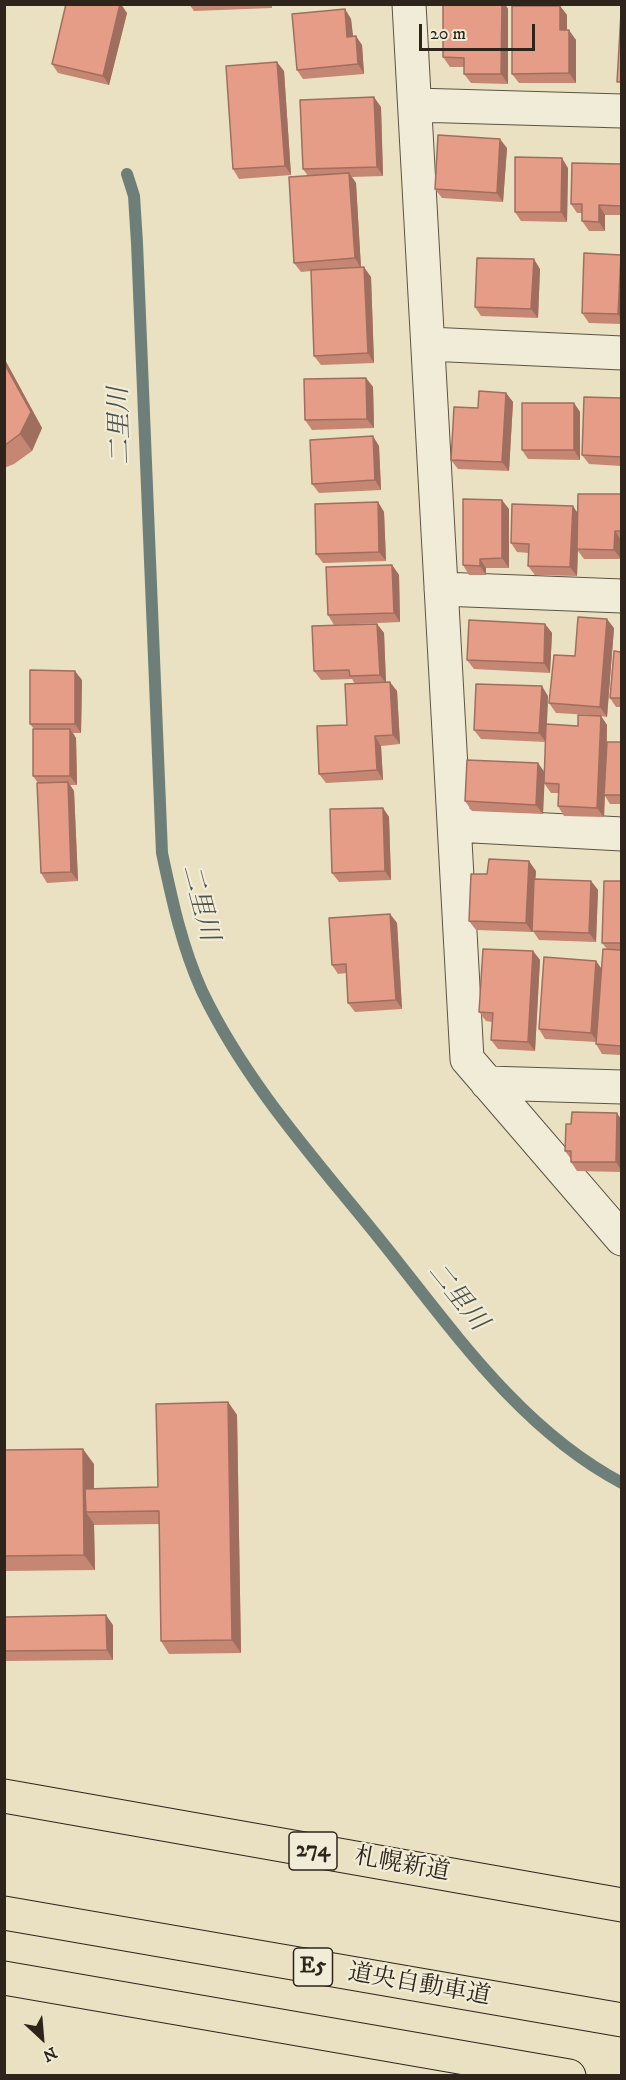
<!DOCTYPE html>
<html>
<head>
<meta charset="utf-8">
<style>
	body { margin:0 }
	#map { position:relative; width:626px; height:2080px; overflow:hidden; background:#e9e1c1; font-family:"IM FELL DW Pica",serif }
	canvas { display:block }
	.frame { position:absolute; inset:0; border:6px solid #2e241c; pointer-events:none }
	.north { position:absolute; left:12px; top:2008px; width:60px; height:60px; -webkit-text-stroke:4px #f1ecd7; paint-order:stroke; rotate:154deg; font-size:16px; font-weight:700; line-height:24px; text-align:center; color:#2e241c }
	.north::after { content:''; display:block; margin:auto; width:21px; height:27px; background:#2e241c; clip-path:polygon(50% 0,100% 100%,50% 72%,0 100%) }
	.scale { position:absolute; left:419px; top:24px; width:116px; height:27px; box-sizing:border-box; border:3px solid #2e241c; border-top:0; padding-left:8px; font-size:18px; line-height:21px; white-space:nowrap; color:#2e241c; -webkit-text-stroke:4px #f1ecd7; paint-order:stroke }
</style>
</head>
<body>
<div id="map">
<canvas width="626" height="2080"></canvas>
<div class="frame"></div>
<div class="north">N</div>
<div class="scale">20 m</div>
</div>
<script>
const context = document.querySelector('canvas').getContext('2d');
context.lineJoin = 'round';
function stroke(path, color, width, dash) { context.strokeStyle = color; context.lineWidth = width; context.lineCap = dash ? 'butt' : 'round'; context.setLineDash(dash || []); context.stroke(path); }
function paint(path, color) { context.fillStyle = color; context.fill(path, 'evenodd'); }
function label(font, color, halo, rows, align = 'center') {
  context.font = font + ' "IM FELL DW Pica","Noto Serif JP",serif'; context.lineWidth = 4.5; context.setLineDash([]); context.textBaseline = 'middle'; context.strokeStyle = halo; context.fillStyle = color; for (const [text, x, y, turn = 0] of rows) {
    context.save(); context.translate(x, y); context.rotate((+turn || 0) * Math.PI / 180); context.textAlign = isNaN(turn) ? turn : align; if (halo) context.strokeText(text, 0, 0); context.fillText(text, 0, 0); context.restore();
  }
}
const stream = new Path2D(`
	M127,174L134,196L137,243L162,853C172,900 182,947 202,991C246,1083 315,1159 378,1237C450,1326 518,1428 622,1483`);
const minor = new Path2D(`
	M409,4L467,1059L622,1239
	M415,105L622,111
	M428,344L622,353
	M441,589L622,596
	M455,825L622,834
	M487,1083L622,1087`);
const trunk = new Path2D(`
	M4,1796L622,1905`);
const motorway = new Path2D(`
	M4,1913L622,2020
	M4,1978L569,2076`);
const wall = new Path2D(`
	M189,4H272V8L194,11Z
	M443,4H505L508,9V84L471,83L464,74V67H450L443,57Z
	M560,6L567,15V30L576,40V83H519L512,74Z
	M345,9L351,19L353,36L362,45L364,74L303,79L297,70Z
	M127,13L109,85L58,73L52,64Z
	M284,71L291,175L239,179L233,169Z
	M381,107L383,176L352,177L356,183L361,268L371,277L374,363L321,365L314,356L311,271L301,272L294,263L308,176L303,169Z
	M507,148L503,202L442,198L435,189Z
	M621,164V215H605V231H589L582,221V213H577L571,204Z
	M568,168L567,222L521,221L515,212Z
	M621,256V324L589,323L582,313Z
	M540,269L538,318L481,316L475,307Z
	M4,358L42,428L32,451L14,464L4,468Z
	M366,378L373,387L374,428L312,430L305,420Z
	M506,393L513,402L509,471L458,469L451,460L478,408Z
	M621,398V466L589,464L582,455Z
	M574,403L580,412V460L528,459L522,450Z
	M379,446L381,490L319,493L312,484Z
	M621,494V559H584L578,551L577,576L535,575L528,566L529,553L517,552L511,543Z
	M378,502L384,512L386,561L323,563L316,554Z
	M509,509V568H486V575H469L463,565Z
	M392,565L399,575L400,622L334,625L328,615Z
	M377,624L384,633L386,682L397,691L400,744L381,746L383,780L326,783L319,774L347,725L355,684L352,679L321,680L314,671Z
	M545,624L552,633L550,673L474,669L467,660Z
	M614,628L607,717L601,716L607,725V742H621V804H610L605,796L604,817L564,816L558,806V793H551L544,783V780L543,814L472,811L465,801L538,763L545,773L546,742L481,739L474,730L548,696L547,724L578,726L591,715L556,713L549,703L575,656Z
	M621,652V707H616L610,698Z
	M82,680L81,733H73L76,738L77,785H70L74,791L78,881L47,883L41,873L38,783L33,776L34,729L30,724Z
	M383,808L389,817L391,880L339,882L332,873Z
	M536,871L535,879L591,881L598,890L596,942L539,940L533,931L532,932L476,930L469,921L487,874Z
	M621,881V1055L602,1054L596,1044V1042L545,1039L539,1029L596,961L602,969L607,949L602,943Z
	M390,914L397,923L402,1009L355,1012L348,1003L346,973L338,974L332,965Z
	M533,951L540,960L535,1051L498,1049L491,1040L492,1022L486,1021L479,1012Z
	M621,1119V1172L577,1171L571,1162V1159L565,1151L571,1124Z
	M228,1402L237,1415L241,1653L169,1654L161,1641L160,1524L94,1525L95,1570L4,1571V1450L94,1464V1488L158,1487Z
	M4,1617L113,1625V1660L4,1661Z`);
const shadedWall = new Path2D(`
	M120,4H121L127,13L109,85L103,76Z
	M502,4H505L508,9V84L501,74Z
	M560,6L567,15V40L560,30Z
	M345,9L351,19L354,46L347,37Z
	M569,30L576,40V83L569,73Z
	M356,36L362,45L364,74L358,64Z
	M277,62L284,71L291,175L285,166Z
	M374,97L381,107L383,176L377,167Z
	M500,139L507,148L503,202L497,193Z
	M562,158L568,168L567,222L561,212Z
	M349,173L356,183L361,268L355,258Z
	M599,205L605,215V231L599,222Z
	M621,255V319L618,314Z
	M534,259L540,269L538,318L531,309Z
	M364,267L371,277L374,363L368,353Z
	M4,358L42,428L32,451L20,434L4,363Z
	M366,378L373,387L374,428L367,419Z
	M506,393L513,402L509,471L502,462Z
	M574,403L580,412V460L574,450Z
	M373,436L379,446L381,490L375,480Z
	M502,500L509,509V568L502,558Z
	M378,502L384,512L386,561L379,552Z
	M573,506L579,515L577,576L570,567Z
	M615,531L621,540V559L614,550Z
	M480,559L486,568V575L480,566Z
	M392,565L399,575L400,622L394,613Z
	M607,619L614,628L607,717L600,707Z
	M377,624L384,633L386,684L380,675Z
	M545,624L552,633L550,673L544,663Z
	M75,671L82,680L81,733L75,724Z
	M390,682L397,691L400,744L393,735Z
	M542,686L548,696L546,742L539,733Z
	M601,716L607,725L604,817L597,808Z
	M70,729L76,738L77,785L70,776Z
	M375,736L381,746L383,780L377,770Z
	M538,763L545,773L543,814L536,805Z
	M68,782L74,791L78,881L71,872Z
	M383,808L389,817L391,880L385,871Z
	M529,861L536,871L532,932L526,923Z
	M591,881L598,890L596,942L589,933Z
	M390,914L397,923L402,1009L396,1000Z
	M533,951L540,960L535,1051L528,1042Z
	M596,961L602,970L598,1042L591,1033Z
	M617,1113L621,1119V1170L616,1162Z
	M228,1402L237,1415L241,1653L232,1640Z
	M83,1449L94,1464V1512H86L94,1524L95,1570L84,1555Z
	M106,1615L113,1625V1660L107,1650Z`);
const building = new Path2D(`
	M66,4H120L103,76L52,64Z
	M443,4H502L501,74H464V58L443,57Z
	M512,6H560V30H569V73L512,74Z
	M345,9L347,37L356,36L358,64L297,70L292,14Z
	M621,13V82H617Z
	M277,62L285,166L233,169L226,66Z
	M374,97L377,167L303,169L300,100Z
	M438,135L500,139L497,193L435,189Z
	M515,157L562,158L561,212H515Z
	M572,163L621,164V206L599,205V222L582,221V204H571Z
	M349,173L355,258L294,263L289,177Z
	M584,253L621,255L618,314L582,313Z
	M477,258L534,259L531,309L475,307Z
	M364,267L368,353L314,356L311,270Z
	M4,363L31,412L20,434L4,446Z
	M366,378L367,419L305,420L304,379Z
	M479,391L506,393L502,462L451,460L454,407L478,408Z
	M584,397L621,398V457L582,455Z
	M522,403H574V450H522Z
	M373,436L375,480L312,484L310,440Z
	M578,494H621V531H615L614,550L577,549Z
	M463,499L502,500V558L480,559V566L463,565Z
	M378,502L379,552L316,554L315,504Z
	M512,504L573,506L570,567L528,566L529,544L511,543Z
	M392,565L394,613L328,615L326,567Z
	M578,617L607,619L600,707L549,703L554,655L575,656Z
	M469,620L545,624L544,663L467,660Z
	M377,624L380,675L350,676L349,670L314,671L312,626Z
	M614,651L621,652V698H610Z
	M30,670L75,671V724H30Z
	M390,682L393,735L375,736L377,770L319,774L317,726L347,725L345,684Z
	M476,684L542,686L539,733L474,730Z
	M578,715L601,716L597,808L558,806L559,784L544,783L546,724L578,726Z
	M33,729H70V776H33Z
	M607,742H621V795H604Z
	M467,760L538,763L536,805L465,801Z
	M68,782L71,872L41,873L37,783Z
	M383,808L385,871L332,873L330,809Z
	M489,859L529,861L526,923L469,921L471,874H487Z
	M534,879L591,881L589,933L532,931Z
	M604,881H621V943H602Z
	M390,914L396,1000L348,1003L346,964L332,965L329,918Z
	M483,949L533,951L528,1042L491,1040L493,1013L479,1012Z
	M603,949L621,950V1046L596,1044Z
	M544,957L596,961L591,1033L539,1029Z
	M572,1112L617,1113L616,1162H571V1151H565L566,1124H571Z
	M228,1402L232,1640L161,1641L159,1511L86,1512L85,1489L158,1487L156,1404Z
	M83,1449L84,1555L4,1556V1450Z
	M106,1615L107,1650L4,1651V1617Z`);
const shields = [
	[313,1851,48],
	[313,1967,39]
];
const shieldNames = [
	["274",313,1851],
	["E5",313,1967]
];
const streetNames = [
	["札幌新道",402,1866,10],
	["道央自動車道",419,1986,10]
];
const waterNames = [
	["二里川",122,426,-92],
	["二里川",198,903,75],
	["二里川",456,1298,51]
];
stroke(stream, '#6e7f79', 12);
stroke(minor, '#5d5345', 35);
stroke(trunk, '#2e241c', 35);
stroke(motorway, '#2e241c', 35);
stroke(minor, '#f1ecd7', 33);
stroke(trunk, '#e9e1c1', 33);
stroke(motorway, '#e9e1c1', 33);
paint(wall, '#c58774');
paint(shadedWall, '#a06e5e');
paint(building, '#e59d87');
stroke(building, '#a06e5e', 1.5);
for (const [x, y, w] of shields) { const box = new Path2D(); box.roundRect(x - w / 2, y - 19, w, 38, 4.5); context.fillStyle = '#f1ecd7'; context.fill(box); stroke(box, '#2e241c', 1.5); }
label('bold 22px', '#2e241c', null, shieldNames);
label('24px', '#2e241c', '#f1ecd7', streetNames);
label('italic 26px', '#4e524a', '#f1ecd7', waterNames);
</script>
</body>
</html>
